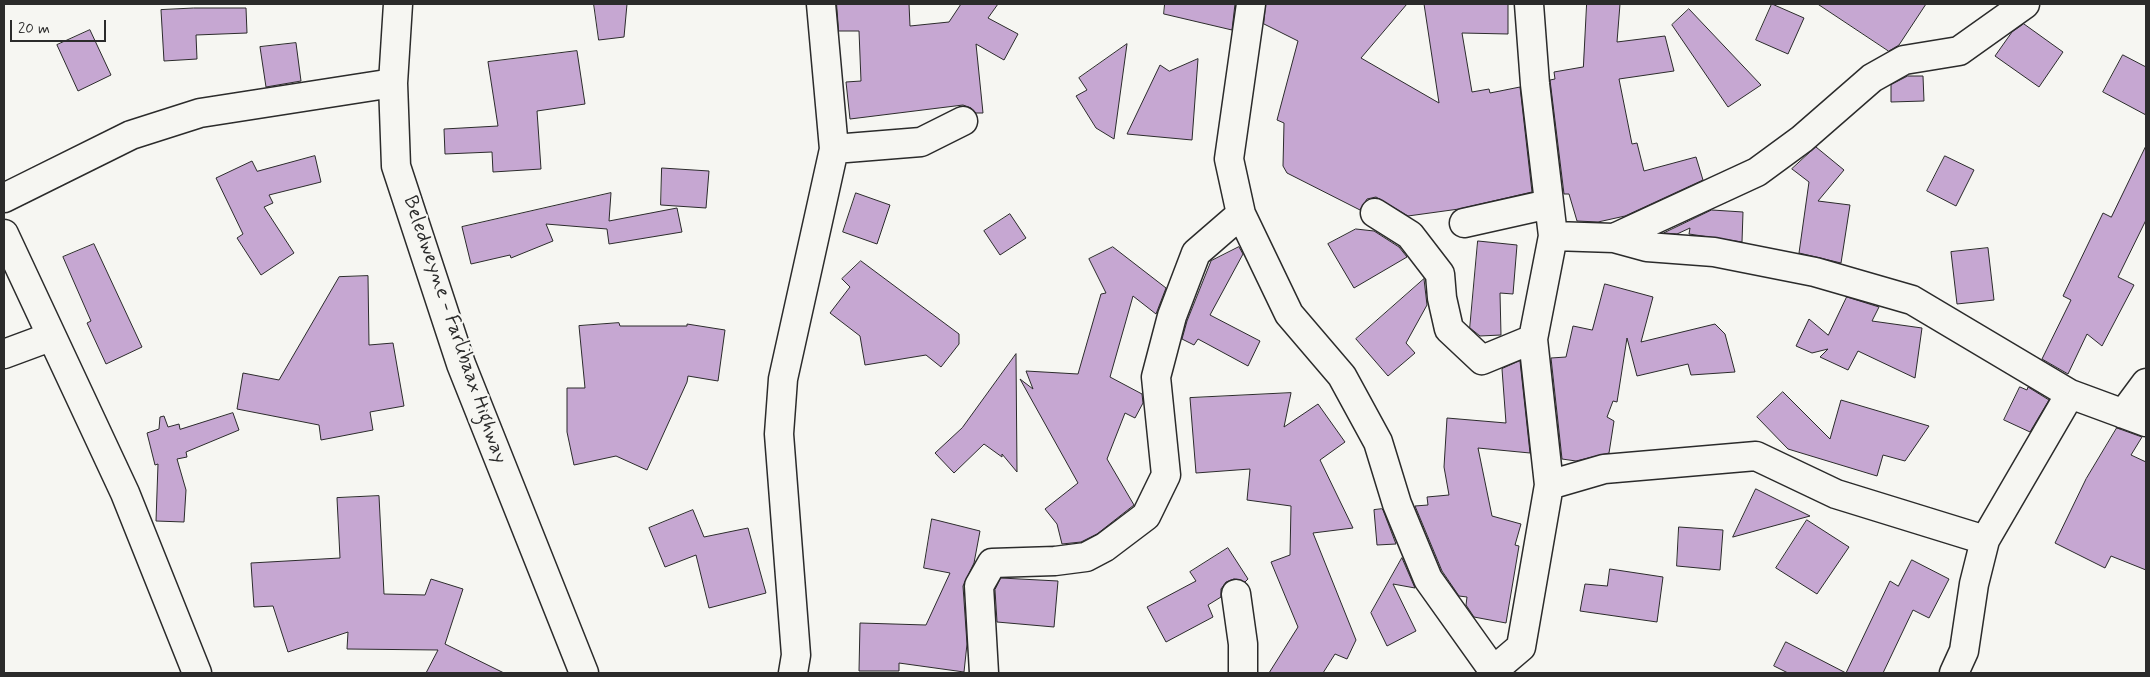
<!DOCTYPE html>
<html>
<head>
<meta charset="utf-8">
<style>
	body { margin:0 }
	#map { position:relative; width:2150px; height:677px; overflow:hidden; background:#f6f6f2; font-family:Mynerve,sans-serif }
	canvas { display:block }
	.frame { position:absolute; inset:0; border:5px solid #2b2b2b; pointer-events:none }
	.scale { position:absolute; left:10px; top:20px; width:96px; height:22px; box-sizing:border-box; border:2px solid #2b2b2b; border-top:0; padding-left:6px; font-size:15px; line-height:18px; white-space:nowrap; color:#2b2b2b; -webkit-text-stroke:4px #f6f6f2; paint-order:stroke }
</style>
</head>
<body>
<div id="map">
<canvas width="2150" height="677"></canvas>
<div class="frame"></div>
<div class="scale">20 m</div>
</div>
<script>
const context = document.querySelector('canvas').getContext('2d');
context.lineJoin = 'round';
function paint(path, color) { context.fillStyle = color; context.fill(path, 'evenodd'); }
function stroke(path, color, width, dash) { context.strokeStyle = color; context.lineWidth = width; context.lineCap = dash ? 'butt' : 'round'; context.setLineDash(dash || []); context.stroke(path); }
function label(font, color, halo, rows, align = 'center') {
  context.font = font + ' Mynerve,sans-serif'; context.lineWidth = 4.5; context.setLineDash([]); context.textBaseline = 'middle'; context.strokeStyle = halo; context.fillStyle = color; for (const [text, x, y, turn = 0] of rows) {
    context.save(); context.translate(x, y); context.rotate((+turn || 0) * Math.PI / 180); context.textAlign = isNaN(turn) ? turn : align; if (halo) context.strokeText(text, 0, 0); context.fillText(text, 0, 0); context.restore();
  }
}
const building = new Path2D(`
	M594,4H627L624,37L599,40Z
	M837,4H909L910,26L949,22L961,4H998L988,18L1018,34L1004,60L976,44L983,113H976L971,108L963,105L850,119L846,82L861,81L859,31H839Z
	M1165,4H1235L1232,30L1164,14Z
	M1266,4H1407L1361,58L1439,103L1424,4H1508V34L1462,33L1472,92L1489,89L1490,93L1520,87L1532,192L1459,209L1408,216L1376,197L1367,199L1360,210L1287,173L1283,166L1284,123L1277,120L1298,41L1264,24Z
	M1587,4H1620L1617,42L1665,36L1674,71L1619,79L1632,144L1637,143L1644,171L1696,157L1703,180L1625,216L1598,222L1577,221L1569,194H1564L1550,80L1555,79L1554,72L1583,67Z
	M1772,4L1804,18L1788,54L1756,40Z
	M1818,4H1926L1899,45L1889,51Z
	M194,8H246L247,33L196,35L197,59L164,61L161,10Z
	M1689,9L1761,85L1728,107L1672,25Z
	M2024,24L2063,52L2039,87L1995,56L2012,32Z
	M90,30L111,75L78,91L57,45Z
	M296,43L301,81L266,87L260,47Z
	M1127,44L1114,139L1096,128L1076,96L1087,90L1079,78Z
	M577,51L585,104L537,111L541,169L493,172L492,152L445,154L444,129L498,126L488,62Z
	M2123,55L2146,67V115L2103,92Z
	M1198,59L1192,140L1127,134L1160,65L1169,71Z
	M1908,76H1923L1924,101L1891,102V85Z
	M2146,146V220L2118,277L2134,285L2102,346L2087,334L2068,374L2042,359L2071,300L2063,296L2103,213L2111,217Z
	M1816,147L1844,170L1818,201L1850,205L1841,263L1799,253L1809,182L1792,169Z
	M315,156L321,182L269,195L273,203L264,207L294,253L261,275L237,238L243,234L216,178L252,161L257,171Z
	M1945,156L1974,170L1956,206L1927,191Z
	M662,168L709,171L706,208L661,205Z
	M611,193L609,221L677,208L682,232L609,244L607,229L546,224L553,241L511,258L510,255L471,264L462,227Z
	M856,193L890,205L877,244L843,232Z
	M1712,210L1743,212L1742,242L1689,234L1690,228L1677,234L1664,233Z
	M1010,214L1026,238L1000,255L984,231Z
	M1356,229L1374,231L1399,247L1407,257L1354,288L1328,244Z
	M1478,241L1517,245L1513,294L1500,293L1501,335L1480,336L1470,328Z
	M94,244L142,347L106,364L87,323L91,321L63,257Z
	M1113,247L1166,288L1156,314L1133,296L1110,377L1142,394L1143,403L1135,418L1125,413L1107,459L1134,505L1097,534L1081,542L1062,544L1057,524L1045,509L1078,483L1020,379L1033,389L1026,371L1078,374L1101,294L1106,293L1089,259Z
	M1239,247L1243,254L1210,315L1260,341L1248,366L1198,339L1194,345L1182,339L1187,321L1211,261Z
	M1988,248L1994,300L1957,304L1951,252Z
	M861,261L959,334V344L941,367L926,355L865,365L860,336L830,313L850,287L842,279Z
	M368,276L369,345L393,343L404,406L370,412L373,430L321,440L319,425L237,409L243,373L279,380L339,277Z
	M1424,279L1427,305L1406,343L1415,353L1388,376L1356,339Z
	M1605,284L1653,297L1641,342L1715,324L1725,334L1735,372L1691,375L1688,364L1637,376L1627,338L1617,402L1613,401L1607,417L1614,421L1609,453L1576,461L1562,459L1551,358L1566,357L1573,326L1592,330Z
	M1847,297L1879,307L1872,321L1922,328L1915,378L1858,351L1848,370L1820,357L1828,349L1812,353L1796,346L1809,319L1828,335Z
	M619,323L620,326H687V324L725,330L718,381L688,376L687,382L647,470L616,456L574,465L567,432V388H585L579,326Z
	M1016,354L1017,472L1002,454V457L984,444L954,473L935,453L962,428Z
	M1520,361L1530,453L1478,448L1492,516L1521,524L1515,545L1519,546L1506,623L1474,617L1466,605L1467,597L1459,596L1442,571L1415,506L1428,505L1427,497L1449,495L1444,467L1447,418L1506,423L1502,369Z
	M2020,387L2027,390L2028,387L2049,400L2030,432L2004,420Z
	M1783,392L1830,439L1841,400L1929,426L1905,461L1883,455L1877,476L1788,449L1757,417Z
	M1291,393L1284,427L1318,404L1345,442L1320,460L1353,528L1313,533L1356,640L1347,659L1335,654L1323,673H1269L1298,627L1271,562L1290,555L1291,506L1247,500L1250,469L1196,473L1190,398Z
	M233,413L239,430L186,452L187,457L177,459L186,490L184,522L156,521L158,464L155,465L147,433L159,429L160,417L164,416L168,427L179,424L180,429Z
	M2117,428L2142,437L2131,455L2146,462V570L2111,556L2105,568L2055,543L2086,479Z
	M1756,489L1810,516L1733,537Z
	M379,496L384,594L425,595L431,579L463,589L445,644L504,673H426L438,650L347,649L348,632L288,652L273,606L254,607L251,563L340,558L337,498Z
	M1382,509L1383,510L1396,544L1377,545L1374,510Z
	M693,510L704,537L748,528L766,593L709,608L696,555L665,567L649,528Z
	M932,519L980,531L974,563L963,586L967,644L964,672L899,663V671H859L860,623L926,625L950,573L924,568Z
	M1807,520L1849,547L1817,594L1776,568Z
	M1679,527L1723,530L1720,570L1677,566Z
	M1228,548L1248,579L1245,582L1234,579L1226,582L1221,589V597L1208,605L1213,617L1166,642L1147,607L1196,581L1190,572Z
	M1402,558L1415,588L1393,584L1416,631L1387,646L1371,613Z
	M1912,560L1949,579L1929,618L1913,610L1883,673H1846L1890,581L1898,586Z
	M1610,569L1663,577L1657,622L1580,611L1585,584L1607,586Z
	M1001,578L1058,581L1054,627L997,622L995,590Z
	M1786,642L1846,673H1788L1774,666Z`);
const minor = new Path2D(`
	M398,4L393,83L396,166L461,364L584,673
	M1251,4L1229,159L1241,214L1289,314L1342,376L1378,442L1397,504L1428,579L1495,673
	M834,149L921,142L963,121
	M4,198L131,135L200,113L393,83
	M1375,213L1410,235L1440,274L1442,298L1449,329L1482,360L1533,339
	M1464,223L1549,204
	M4,234L125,493L197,673
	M1553,236L1614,238L1647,247L1714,252L1815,272L1912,300L2070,394L2146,422
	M1614,238L1757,172L1802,139L1872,78L1904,60L1959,51L2025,4
	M4,354L50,337
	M2123,414L2146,383
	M1549,485L1604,469L1756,456L1836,494L1985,540
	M1236,594L1243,644V673
	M1494,670L1521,647L1549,485L1533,339L1553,236L1535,84L1529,4
	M793,673L796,655L779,434L783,379L834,149L821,4
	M984,673L979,586L992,563L1055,561L1086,557L1105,547L1146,516L1166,475L1156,377L1172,316L1196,253L1241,214
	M1954,673L1964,651L1974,584L1985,540L2070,394`);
const streetNames = [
	["Beledweyne - Farlibaax Highway",454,330,71]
];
paint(building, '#c6a7d2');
stroke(building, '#2b2b2b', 1);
stroke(minor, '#2b2b2b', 31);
stroke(minor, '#f6f6f2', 28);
label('20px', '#2b2b2b', '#f6f6f2', streetNames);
</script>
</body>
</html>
